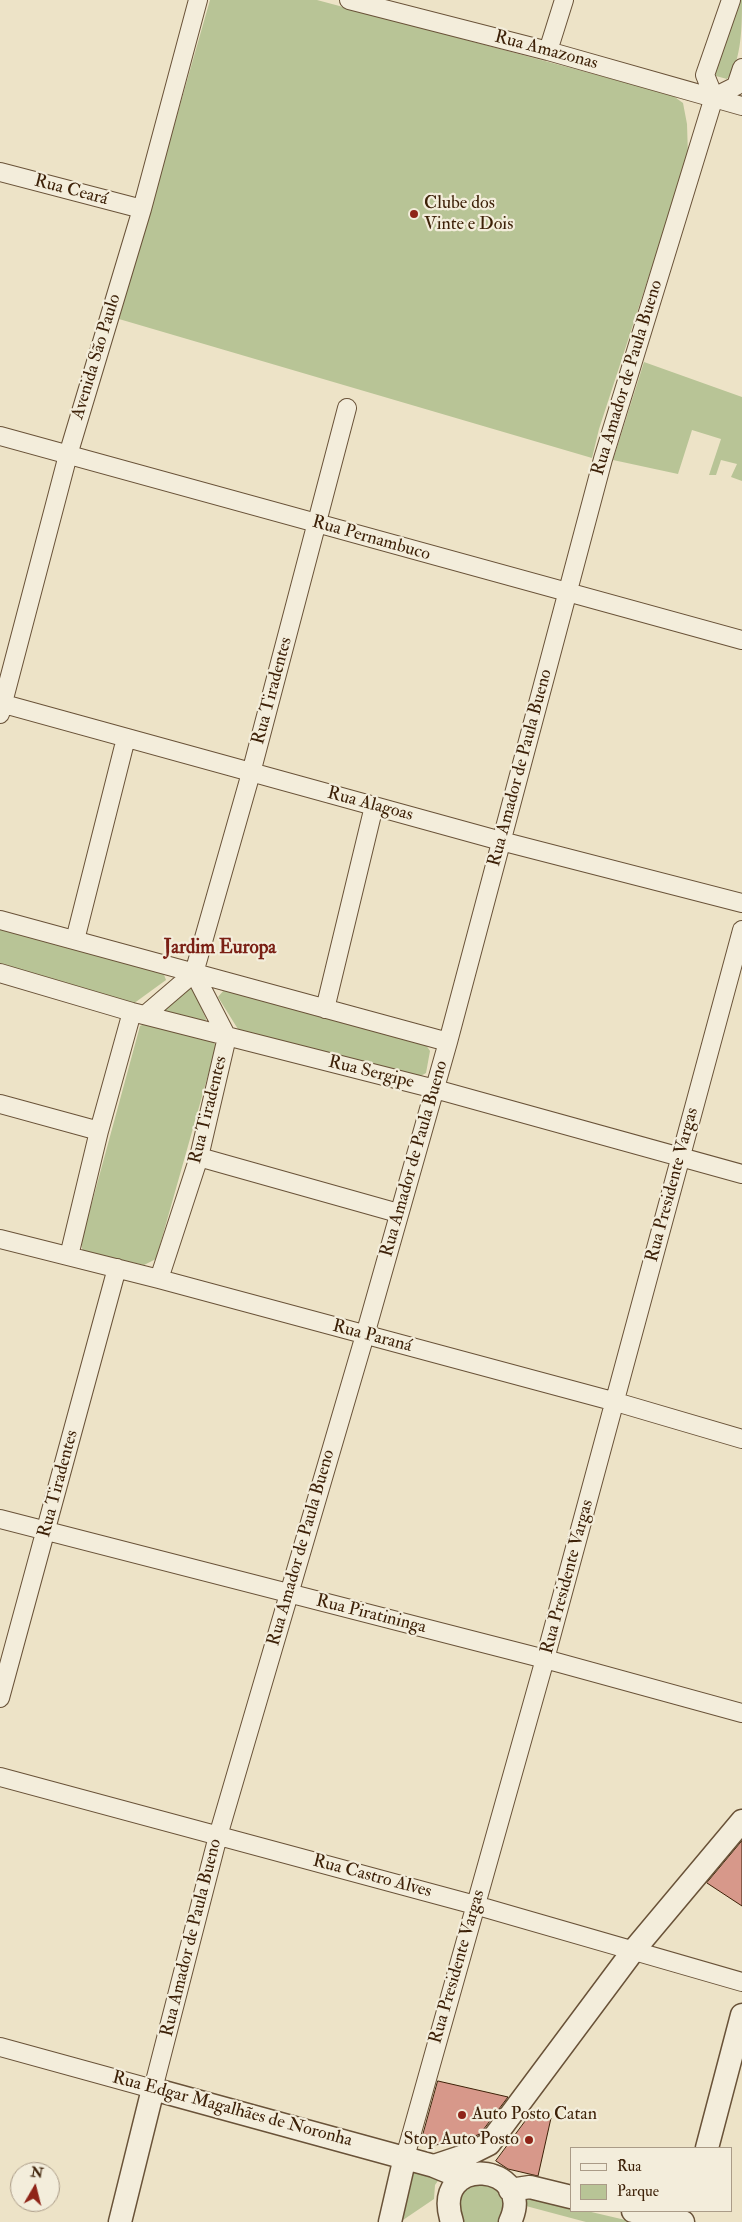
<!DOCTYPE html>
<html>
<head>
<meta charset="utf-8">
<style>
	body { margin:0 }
	#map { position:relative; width:742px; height:2222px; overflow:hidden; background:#ede3c7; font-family:"IM FELL Double Pica",serif }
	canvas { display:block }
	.legend { position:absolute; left:570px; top:2147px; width:162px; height:65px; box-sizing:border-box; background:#f3eddb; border:1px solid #aa9b87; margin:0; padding:6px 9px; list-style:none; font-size:15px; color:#3d2108 }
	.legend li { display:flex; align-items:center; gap:10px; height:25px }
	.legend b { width:25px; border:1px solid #aa9b87 }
	.north { position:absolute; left:10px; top:2162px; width:50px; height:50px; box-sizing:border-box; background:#f3eddb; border:1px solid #aa9b87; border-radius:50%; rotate:8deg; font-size:14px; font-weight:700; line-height:20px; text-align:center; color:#3d2108 }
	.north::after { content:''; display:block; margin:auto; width:18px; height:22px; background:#8f2418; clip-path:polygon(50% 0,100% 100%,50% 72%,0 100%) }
</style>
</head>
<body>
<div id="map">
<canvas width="742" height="2222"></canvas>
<ul class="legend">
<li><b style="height:6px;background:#f3eddb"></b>Rua</li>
<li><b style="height:14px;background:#b8c496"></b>Parque</li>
</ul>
<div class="north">N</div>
</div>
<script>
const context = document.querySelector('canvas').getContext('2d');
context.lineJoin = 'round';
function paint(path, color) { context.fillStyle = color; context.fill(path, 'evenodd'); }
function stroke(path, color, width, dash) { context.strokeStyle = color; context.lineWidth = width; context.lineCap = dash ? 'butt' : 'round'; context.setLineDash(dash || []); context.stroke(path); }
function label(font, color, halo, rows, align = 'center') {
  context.font = font + ' "IM FELL Double Pica",serif'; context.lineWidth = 4.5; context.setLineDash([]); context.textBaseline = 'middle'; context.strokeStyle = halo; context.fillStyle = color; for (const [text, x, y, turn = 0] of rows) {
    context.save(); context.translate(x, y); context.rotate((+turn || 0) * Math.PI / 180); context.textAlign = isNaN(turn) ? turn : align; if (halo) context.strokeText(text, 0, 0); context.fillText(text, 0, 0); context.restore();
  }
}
const green = new Path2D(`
	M210,0H317L672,95L683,103L687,124L688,156L599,429L592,458L119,319Z
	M737,0H742C742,24 742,62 727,79L716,76L714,66Z
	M644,362L742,397V481L731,477L737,464L721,460L716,475H709L721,439L692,430L678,474L613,460Z
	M0,929L163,972L166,980L133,1004L0,966Z
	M192,986L206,1019L204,1025L165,1015L163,1010Z
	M224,990L424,1042L430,1051L426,1073L417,1078L241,1034L218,997Z
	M148,1022L212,1038L216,1047L156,1259L144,1265L83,1252L81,1243L140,1026Z
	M412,2172L440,2178L435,2185L434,2199L403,2220L401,2219Z
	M478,2182L499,2190L505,2205L500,2222H460L458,2193Z
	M527,2196L571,2207V2211H587L634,2222H586L526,2206Z`);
const building = new Path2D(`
	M742,1841V1906L707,1883Z
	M438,2081L508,2097L480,2134L457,2143L433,2145L423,2135Z
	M530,2115L551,2118L538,2176L508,2169L496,2161Z`);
const minor = new Path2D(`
	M349,0L548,51L742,106
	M548,51L564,0
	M714,97L736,86L742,68
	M0,172L142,209
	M0,436L742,640
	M0,703L501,841L742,903
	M0,714L68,455L142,209L198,0
	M0,920L448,1042
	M75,940L126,738
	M0,973L132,1012L435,1089L742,1174
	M325,1009L374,806
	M145,1015L194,973L251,773L347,408
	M0,1104L99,1131
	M199,1157L398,1213
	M0,1239L159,1279L616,1402L742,1439
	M69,1256L99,1131L132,1012
	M159,1279L199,1157L227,1037L194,973
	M0,1519L545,1659L742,1713
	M0,1698L117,1268
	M0,1777L475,1905L742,1982
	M0,2047L153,2089L218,1836L365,1335L448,1042L603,459L714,97L705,75L731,0
	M405,2157L545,1659L742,930`);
const tertiary = new Path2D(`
	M707,2148L742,2015
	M434,2166L467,2155L489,2144L633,1951L742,1821
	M510,2190L530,2187L571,2197
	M633,2211L683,2222
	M120,2222L153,2089L434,2166L463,2178
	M390,2222L405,2157
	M452,2222C429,2152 538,2163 510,2222`);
const markers = [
	[414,214,5,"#8f2418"],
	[462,2115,5,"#8f2418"],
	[529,2140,5,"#8f2418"]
];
const streetNames = [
	["Rua Amazonas",546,51,15],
	["Rua Ceará",71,191,15],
	["Avenida São Paulo",97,357,-73],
	["Rua Amador de Paula Bueno",628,378,-73],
	["Rua Pernambuco",371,539,16],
	["Rua Tiradentes",273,691,-75],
	["Rua Amador de Paula Bueno",521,768,-75],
	["Rua Alagoas",370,805,15],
	["Rua Sergipe",371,1073,14],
	["Rua Tiradentes",209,1110,-76],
	["Rua Amador de Paula Bueno",415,1159,-74],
	["Rua Presidente Vargas",673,1185,-75],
	["Rua Paraná",372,1337,15],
	["Rua Tiradentes",59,1484,-75],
	["Rua Amador de Paula Bueno",302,1548,-74],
	["Rua Presidente Vargas",568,1577,-75],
	["Rua Piratininga",371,1615,14],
	["Rua Castro Alves",372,1877,15],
	["Rua Amador de Paula Bueno",192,1938,-76],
	["Rua Presidente Vargas",458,1967,-74],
	["Rua Edgar Magalhães de Noronha",232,2110,15]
];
const poiNames = [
	["Clube dos",424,204],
	["Vinte e Dois",424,225],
	["Auto Posto Catan",472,2115],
	["Stop Auto Posto",519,2140,"right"]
];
const neighbourhoodNames = [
	["Jardim Europa",220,949]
];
paint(green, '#b8c496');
paint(building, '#d7988a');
stroke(building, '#3d2108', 1);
stroke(minor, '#695238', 20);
stroke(tertiary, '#695238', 25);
stroke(minor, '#f3eddb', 18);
stroke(tertiary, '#f3eddb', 22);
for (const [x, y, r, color] of markers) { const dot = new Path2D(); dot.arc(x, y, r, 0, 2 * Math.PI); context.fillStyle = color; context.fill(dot); stroke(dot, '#f3eddb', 2); }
label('18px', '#3d2108', '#f3eddb', streetNames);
label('18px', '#3d2108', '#f3eddb', poiNames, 'left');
label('bold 19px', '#7a1f14', '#f3eddb', neighbourhoodNames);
</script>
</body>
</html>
